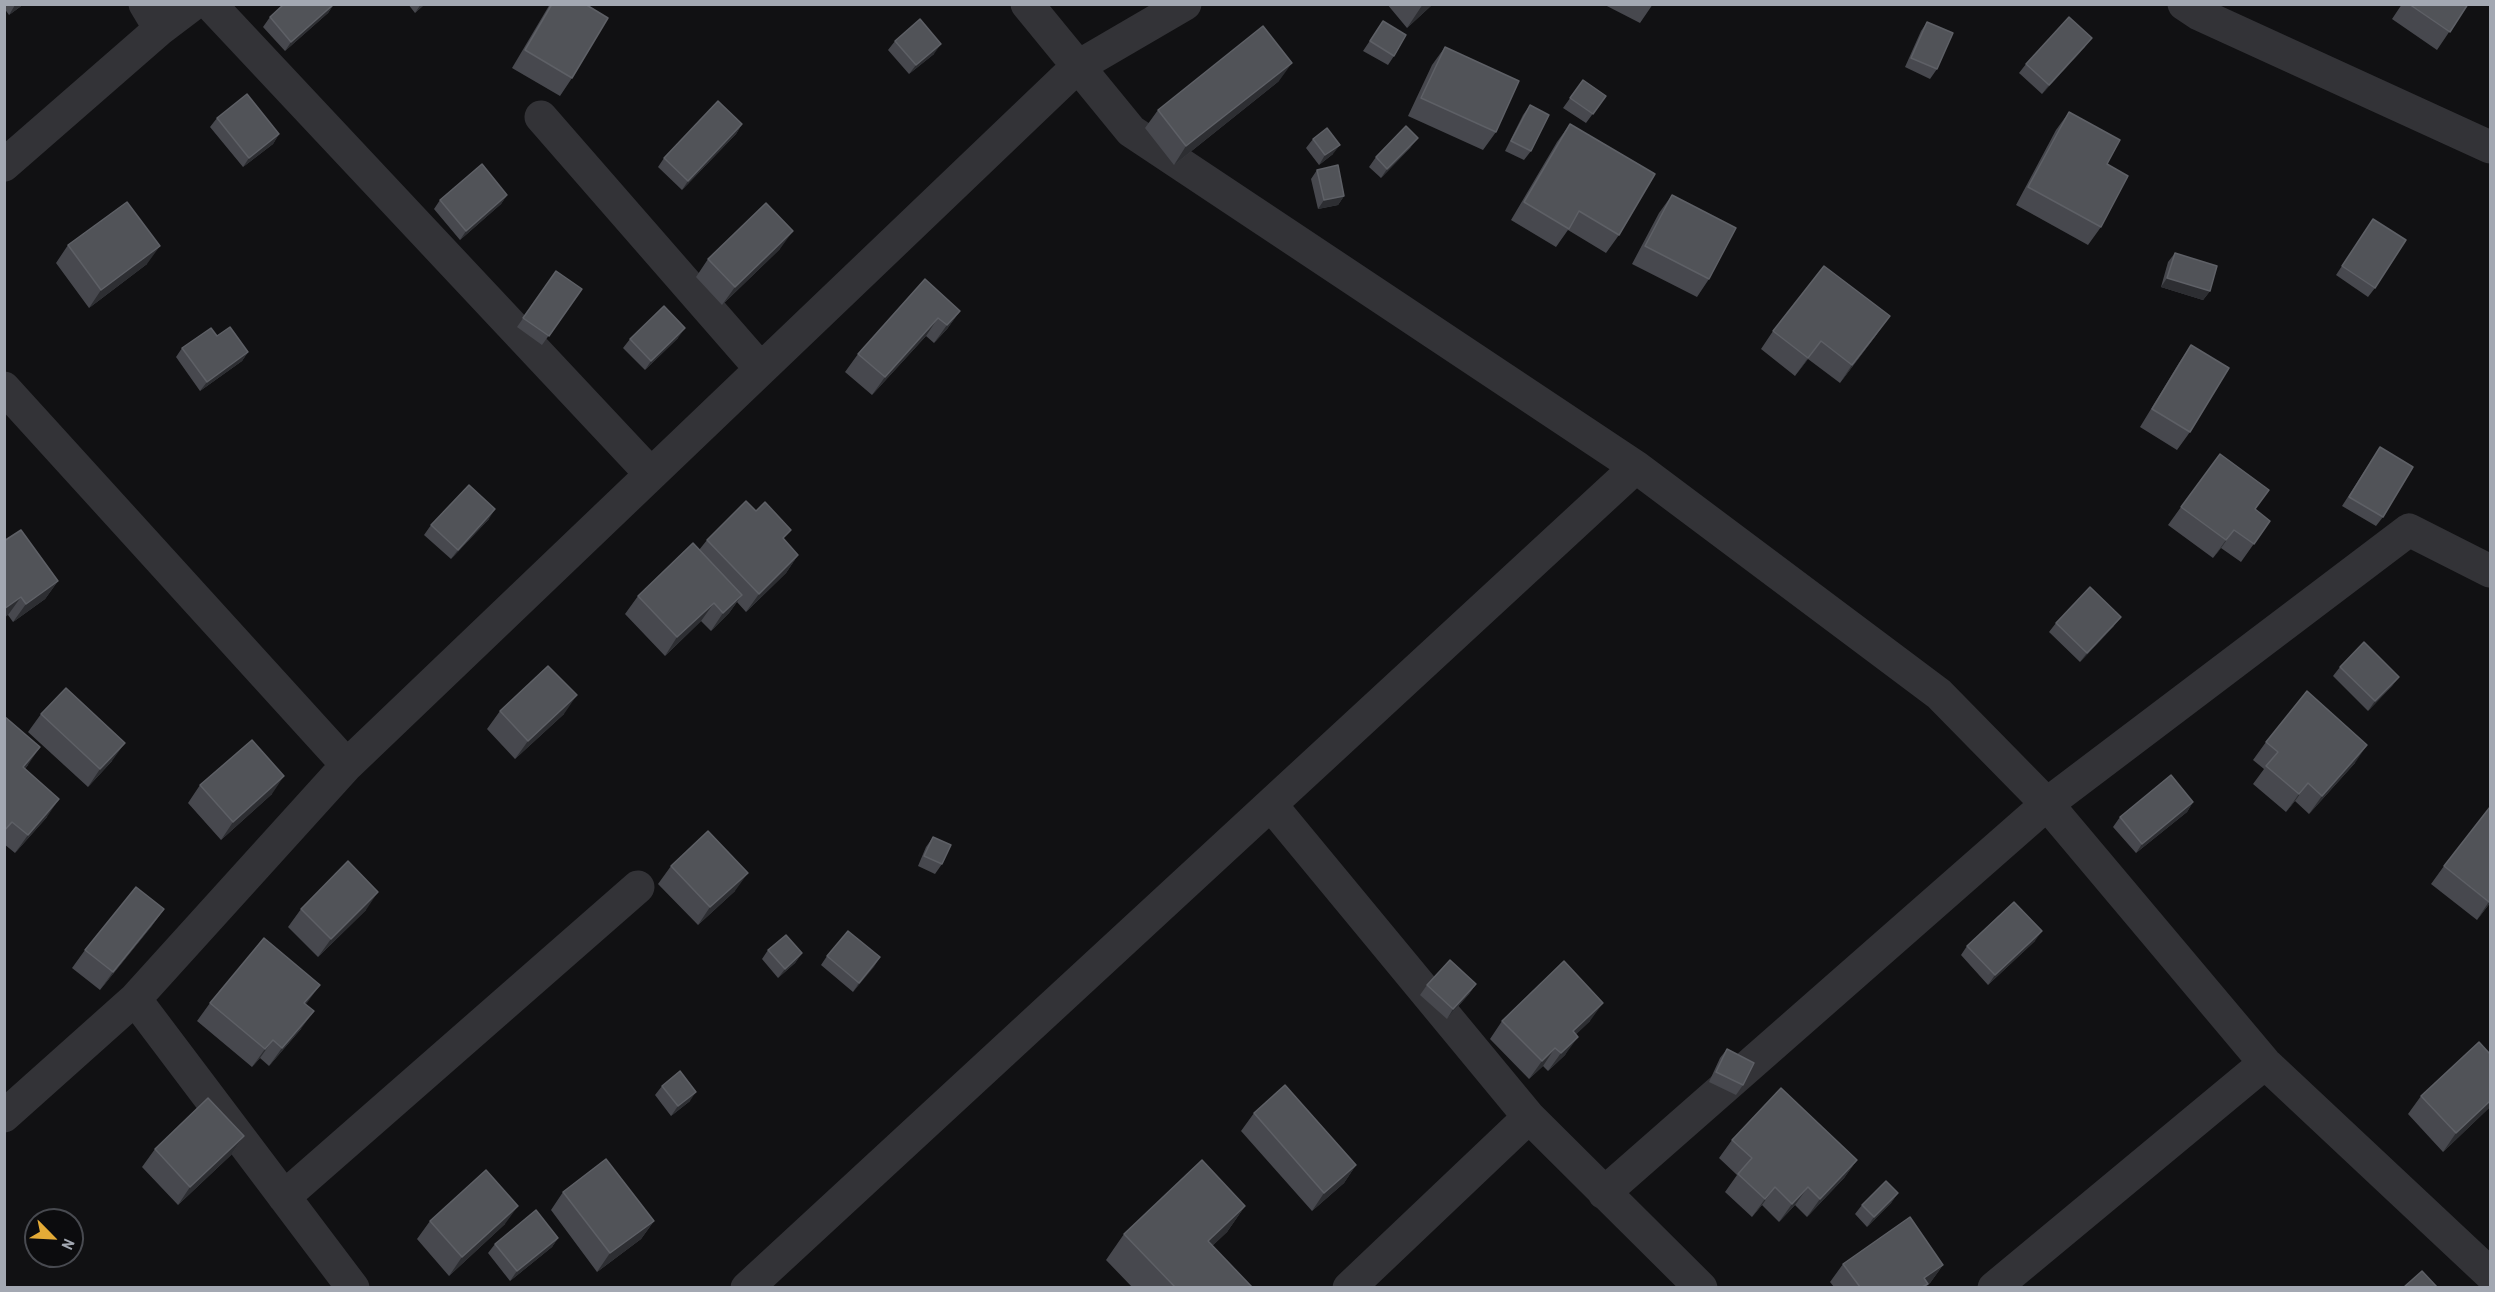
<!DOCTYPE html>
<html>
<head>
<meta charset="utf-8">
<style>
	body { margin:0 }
	#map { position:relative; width:2495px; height:1292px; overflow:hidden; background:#111113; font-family:"Archivo Narrow",sans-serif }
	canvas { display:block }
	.frame { position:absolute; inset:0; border:6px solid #a3a8b2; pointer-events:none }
	.north { position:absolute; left:24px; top:1208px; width:60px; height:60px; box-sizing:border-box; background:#0c0c0e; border:2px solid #484a50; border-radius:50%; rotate:114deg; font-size:16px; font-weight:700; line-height:24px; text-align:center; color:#a3a8b2 }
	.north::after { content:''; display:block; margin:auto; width:21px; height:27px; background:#e4ab37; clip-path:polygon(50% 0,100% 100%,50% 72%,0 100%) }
</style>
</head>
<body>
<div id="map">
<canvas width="2495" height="1292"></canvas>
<div class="frame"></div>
<div class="north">N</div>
</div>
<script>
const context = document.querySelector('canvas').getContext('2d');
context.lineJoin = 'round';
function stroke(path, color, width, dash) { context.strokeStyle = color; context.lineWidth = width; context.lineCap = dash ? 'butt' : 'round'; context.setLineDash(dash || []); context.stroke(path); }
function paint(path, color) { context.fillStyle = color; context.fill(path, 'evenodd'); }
const minor = new Path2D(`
	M145,4L160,29
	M210,4L650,473
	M1027,4L1131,131L1636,467L1939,694L2047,804L2265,1063L2490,1274
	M2184,4L2199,14L2490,147
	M541,117L760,368
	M4,165L160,29L193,4
	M4,388L347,765
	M1271,805L1529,1117L1701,1288
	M135,999L353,1288
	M4,1116L135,999L347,765L1077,67L1185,4
	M1604,1193L2047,804L2409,530L2490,571
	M284,1197L638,887
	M747,1288L1636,467
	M1349,1288L1529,1117
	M1994,1288L2265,1063`);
const wall = new Path2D(`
	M4,4H24L9,15L4,8Z
	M334,4L328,13L285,51L263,27L270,17Z
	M408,4H425L415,13Z
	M550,4H585L572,78L560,96L512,68Z
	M1387,4H1433L1407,28Z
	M1603,4H1653L1640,23Z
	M2402,4H2468L2437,50L2392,19Z
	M1383,21L1394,56L1388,65L1363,51Z
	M1927,22L1937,69L1930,79L1905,67L1921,31Z
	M895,41L934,54L909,74L888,50Z
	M1445,47L1496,132L1483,150L1408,116L1432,65Z
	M2085,47L2042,94L2019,73L2026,64Z
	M1583,80L1606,96L1586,123L1563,108Z
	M1279,81L1174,165L1145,128L1158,110Z
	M1530,105L1531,151L1524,160L1505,151L1523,115Z
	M2069,112L2107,164L2101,227L2088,245L2016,205L2056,130Z
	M217,118L279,134L273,144L243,167L210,127Z
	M742,124L736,134L682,190L658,167L664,158Z
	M1570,124L1619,235L1606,253L1568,230L1556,247L1511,220L1557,142Z
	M1313,139L1333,154L1319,165L1306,148Z
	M1411,147L1381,178L1369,167L1376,157Z
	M1317,170L1344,196L1338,205L1318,209L1311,179Z
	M507,195L501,204L460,240L434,209L440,200Z
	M1672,195L1709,279L1697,297L1632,264L1659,213Z
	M2367,228L2375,288L2368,297L2336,275Z
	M68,245L147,264L89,308L56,263Z
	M780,249L722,305L696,277L708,259Z
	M2175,253L2210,291L2203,300L2161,287L2168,262Z
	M556,271L582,289L542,345L517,327Z
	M925,279L960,311L947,329L934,343L926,336L872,395L845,372L858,354Z
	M1773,331L1877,334L1840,383L1808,359L1795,376L1761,349Z
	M217,336L248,352L242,361L200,391L176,357L182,348Z
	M678,338L645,370L623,348L630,339Z
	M2191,345L2190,432L2177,450L2140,427L2179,363Z
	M2380,447L2383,517L2376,526L2342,506Z
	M2181,507L2255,509L2270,521L2241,562L2221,548L2213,558L2168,525Z
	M489,519L451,559L424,535L431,525Z
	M707,540H784L798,555L786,573L746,612L737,602L729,613L711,631L701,621L665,656L625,614L638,596L699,550Z
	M4,541L58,581L45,599L13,622L8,615Z
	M2056,623L2114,626L2080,662L2049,632Z
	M2340,667L2399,677L2392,686L2368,711L2333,676Z
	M500,711L564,714L515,759L487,729Z
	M41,714L112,761L88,787L28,732Z
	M4,716L28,765L25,769L47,817L15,853L4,844Z
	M2266,742L2355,763L2309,814L2295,801L2286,812L2253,784L2264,769L2253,760Z
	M200,785L272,794L221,840L188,803Z
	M2193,802L2187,812L2136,853L2113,827L2120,817Z
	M933,837L942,864L935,874L918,866L926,847Z
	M671,866L735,891L698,925L658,884Z
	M2444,866L2490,903L2477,920L2431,884Z
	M164,909L151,927L100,990L72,968L85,950Z
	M301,909L366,910L318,957L288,927Z
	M2035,941L1988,985L1961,955L1967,946Z
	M768,950L802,953L795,963L778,978L762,959Z
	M827,956L880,957L853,992L821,965Z
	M1476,984L1469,994L1447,1019L1420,995L1427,985Z
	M210,1003L306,1005L301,1029L269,1066L260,1058L252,1067L197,1021Z
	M1502,1021H1590L1576,1034L1565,1055L1548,1071L1543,1066L1529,1079L1490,1039Z
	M1727,1049L1743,1085L1736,1095L1709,1082L1720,1058Z
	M662,1086L690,1101L671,1116L655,1095Z
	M2421,1096L2490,1107L2443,1152L2408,1114Z
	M1254,1113L1356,1165L1344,1183L1312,1211L1241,1131Z
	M244,1136L231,1155L178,1205L142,1167L155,1149Z
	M1732,1140L1857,1160L1844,1178L1807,1217L1795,1205L1779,1222L1762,1205L1752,1217L1725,1192L1737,1175L1719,1158Z
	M563,1192L654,1221L641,1239L597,1272L551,1210Z
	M1898,1193L1891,1203L1867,1227L1855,1214L1862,1205Z
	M1245,1206L1227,1232L1212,1246L1252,1287H1132L1106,1260L1124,1234Z
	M430,1221L505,1224L449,1276L417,1239Z
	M558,1238L552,1247L510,1281L488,1253L495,1244Z
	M1843,1264L1943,1265L1930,1283L1925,1287H1834L1830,1282Z`);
const shadedWall = new Path2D(`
	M16,4H24L9,15L15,5Z
	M334,4L328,13L285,51L291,42Z
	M421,4H425L415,13Z
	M1423,4H1433L1407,28Z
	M2092,38L2085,47L2042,94L2049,85Z
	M941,44L934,54L909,74L916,65Z
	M1292,63L1279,81L1174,165L1186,146Z
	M742,124L736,134L682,190L688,181Z
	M279,134L273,144L243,167L249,158Z
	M1418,138L1411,147L1381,178L1387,169Z
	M1340,145L1333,154L1319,165L1325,155Z
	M507,195L501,204L460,240L466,231Z
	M1344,196L1338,205L1318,209L1324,200Z
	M793,231L780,249L722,305L735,287Z
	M160,246L147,264L89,308L101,290Z
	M2167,278L2210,291L2203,300L2161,287Z
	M960,311L947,329L934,343L947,325Z
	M1890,316L1877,334L1840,383L1852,365Z
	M938,318L926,336L872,395L885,377Z
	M685,328L678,338L645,370L651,361Z
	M1821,341L1808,359L1795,376L1808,358Z
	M248,352L242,361L200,391L207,382Z
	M495,509L489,519L451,559L458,550Z
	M2234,530L2221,548L2213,558L2226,540Z
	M798,555L786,573L746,612L759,594Z
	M58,581L45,599L13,622L26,604Z
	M742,595L729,613L711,631L723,613Z
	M21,597L8,615L4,618V609Z
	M714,603L701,621L665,656L677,637Z
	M2121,617L2114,626L2080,662L2087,653Z
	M2399,677L2392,686L2368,711L2375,701Z
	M577,695L564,714L515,759L528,741Z
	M125,743L112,761L88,787L100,769Z
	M2367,745L2355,763L2309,814L2322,796Z
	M40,747L28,765L10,785L23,767Z
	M284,776L272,794L221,840L233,822Z
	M2308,783L2295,801L2286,812L2299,794Z
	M59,799L47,817L15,853L28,835Z
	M2193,802L2187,812L2136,853L2142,844Z
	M748,873L735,891L698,925L710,907Z
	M378,892L366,910L318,957L331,939Z
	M2490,900V903L2477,920Z
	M164,909L151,927L100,990L113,972Z
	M2042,931L2035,941L1988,985L1995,975Z
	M802,953L795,963L778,978L785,969Z
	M880,957L874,967L853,992L859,983Z
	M1476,984L1469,994L1447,1019L1453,1009Z
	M320,985L307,1003L291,1021L304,1003Z
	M1603,1003L1590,1021L1561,1049L1573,1031Z
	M314,1011L301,1029L269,1066L282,1048Z
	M1578,1037L1565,1055L1548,1071L1561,1053Z
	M273,1040L260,1058L252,1067L265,1049Z
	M1555,1048L1543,1066L1529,1079L1542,1061Z
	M696,1092L690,1101L671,1116L678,1106Z
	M2490,1101V1107L2443,1152L2456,1133Z
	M244,1136L231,1155L178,1205L190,1187Z
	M1857,1160L1844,1178L1807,1217L1820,1199Z
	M1356,1165L1344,1183L1312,1211L1324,1193Z
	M1775,1187L1762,1205L1752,1217L1765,1199Z
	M1808,1187L1795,1205L1779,1222L1792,1204Z
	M1898,1193L1891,1203L1867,1227L1874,1217Z
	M518,1206L505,1224L449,1276L462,1257Z
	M1245,1206L1227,1232L1190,1267L1208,1241Z
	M654,1221L641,1239L597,1272L610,1253Z
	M558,1238L552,1247L510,1281L517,1271Z
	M1943,1265L1930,1283L1925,1287H1917L1924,1278Z`);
const building = new Path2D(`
	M284,4H334L291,42L270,17Z
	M552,4H585L608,18L572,78L525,50Z
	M2409,4H2468L2450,32Z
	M2069,17L2092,38L2049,85L2026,64Z
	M920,19L941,44L916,65L895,41Z
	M1383,21L1406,35L1394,56L1370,41Z
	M1927,22L1953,33L1937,69L1911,58Z
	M1263,26L1292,63L1186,146L1158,110Z
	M1445,47L1519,81L1496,132L1421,98Z
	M1583,80L1606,96L1593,114L1570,98Z
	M247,94L279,134L249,158L217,118Z
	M718,101L742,124L688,181L664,158Z
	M1530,105L1549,115L1531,151L1511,141Z
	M2069,112L2120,140L2107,164L2128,176L2101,227L2028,187Z
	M1570,124L1655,174L1619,235L1579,211L1569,229L1524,202Z
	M1406,126L1418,138L1387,169L1376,157Z
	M1327,128L1340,145L1325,155L1313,139Z
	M482,164L507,195L466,231L440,200Z
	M1338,165L1344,196L1324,200L1317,170Z
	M1672,195L1736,228L1709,279L1645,246Z
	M127,202L160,246L101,290L68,245Z
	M766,203L793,231L735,287L708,259Z
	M2373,219L2406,240L2375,288L2342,266Z
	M2175,253L2217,266L2210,291L2167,278Z
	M1824,266L1890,316L1852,365L1821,341L1808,358L1773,331Z
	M556,271L582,289L549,336L523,318Z
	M925,279L960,311L947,325L938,318L885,377L858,354Z
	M664,306L685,328L651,361L630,339Z
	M230,327L248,352L207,382L182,348L211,328L217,336Z
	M2191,345L2229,368L2190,432L2152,409Z
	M2380,447L2413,467L2383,517L2349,497Z
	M2220,454L2269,490L2255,509L2270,521L2254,544L2234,530L2226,540L2181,507Z
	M469,485L495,509L458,550L431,525Z
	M746,501L756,511L765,502L791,530L783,538L798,555L759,594L707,540Z
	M21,530L58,581L26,604L21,597L4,609V541Z
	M693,543L742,595L723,613L714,603L677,637L638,596Z
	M2090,587L2121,617L2087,653L2056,623Z
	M2364,642L2399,677L2375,701L2340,667Z
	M548,666L577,695L528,741L500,711Z
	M66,688L125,743L100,769L41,714Z
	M2307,691L2367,745L2322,796L2308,783L2299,794L2266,766L2278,752L2266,742Z
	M4,716L40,747L23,767L59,799L28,835L12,822L4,831Z
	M252,740L284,776L233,822L200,785Z
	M2171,775L2193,802L2142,844L2120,817Z
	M2490,807V900L2489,902L2444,866Z
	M708,831L748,873L710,907L671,866Z
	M933,837L951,845L942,864L924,856Z
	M348,861L378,892L331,939L301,909Z
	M136,887L164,909L113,972L85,950Z
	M2014,902L2042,931L1995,975L1967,946Z
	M848,931L880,957L859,983L827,956Z
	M786,935L802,953L785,969L768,950Z
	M264,938L320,985L304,1003L314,1011L282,1048L273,1040L265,1049L210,1003Z
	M1450,960L1476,984L1453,1009L1427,985Z
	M1564,961L1603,1003L1573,1031L1578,1037L1561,1053L1555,1048L1542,1061L1502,1021Z
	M2479,1042L2490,1054V1101L2456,1133L2421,1096Z
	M1727,1049L1754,1063L1743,1085L1716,1072Z
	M680,1071L696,1092L678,1106L662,1086Z
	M1285,1085L1356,1165L1324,1193L1254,1113Z
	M1781,1088L1857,1160L1820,1199L1808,1187L1792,1204L1775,1187L1765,1199L1738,1174L1752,1158L1732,1140Z
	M208,1098L244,1136L190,1187L155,1149Z
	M606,1159L654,1221L610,1253L563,1192Z
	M1202,1160L1245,1206L1208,1241L1252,1287H1175L1124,1234Z
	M486,1170L518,1206L462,1257L430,1221Z
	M1886,1181L1898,1193L1874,1217L1862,1205Z
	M536,1210L558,1238L517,1271L495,1244Z
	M1910,1217L1943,1265L1924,1278L1928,1284L1922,1287H1860L1843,1264Z
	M2422,1271L2437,1287H2404Z`);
stroke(minor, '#333337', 33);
paint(wall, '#47484e');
paint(shadedWall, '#2d2e32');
paint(building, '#515358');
stroke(building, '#5e6066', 1.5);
</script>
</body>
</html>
